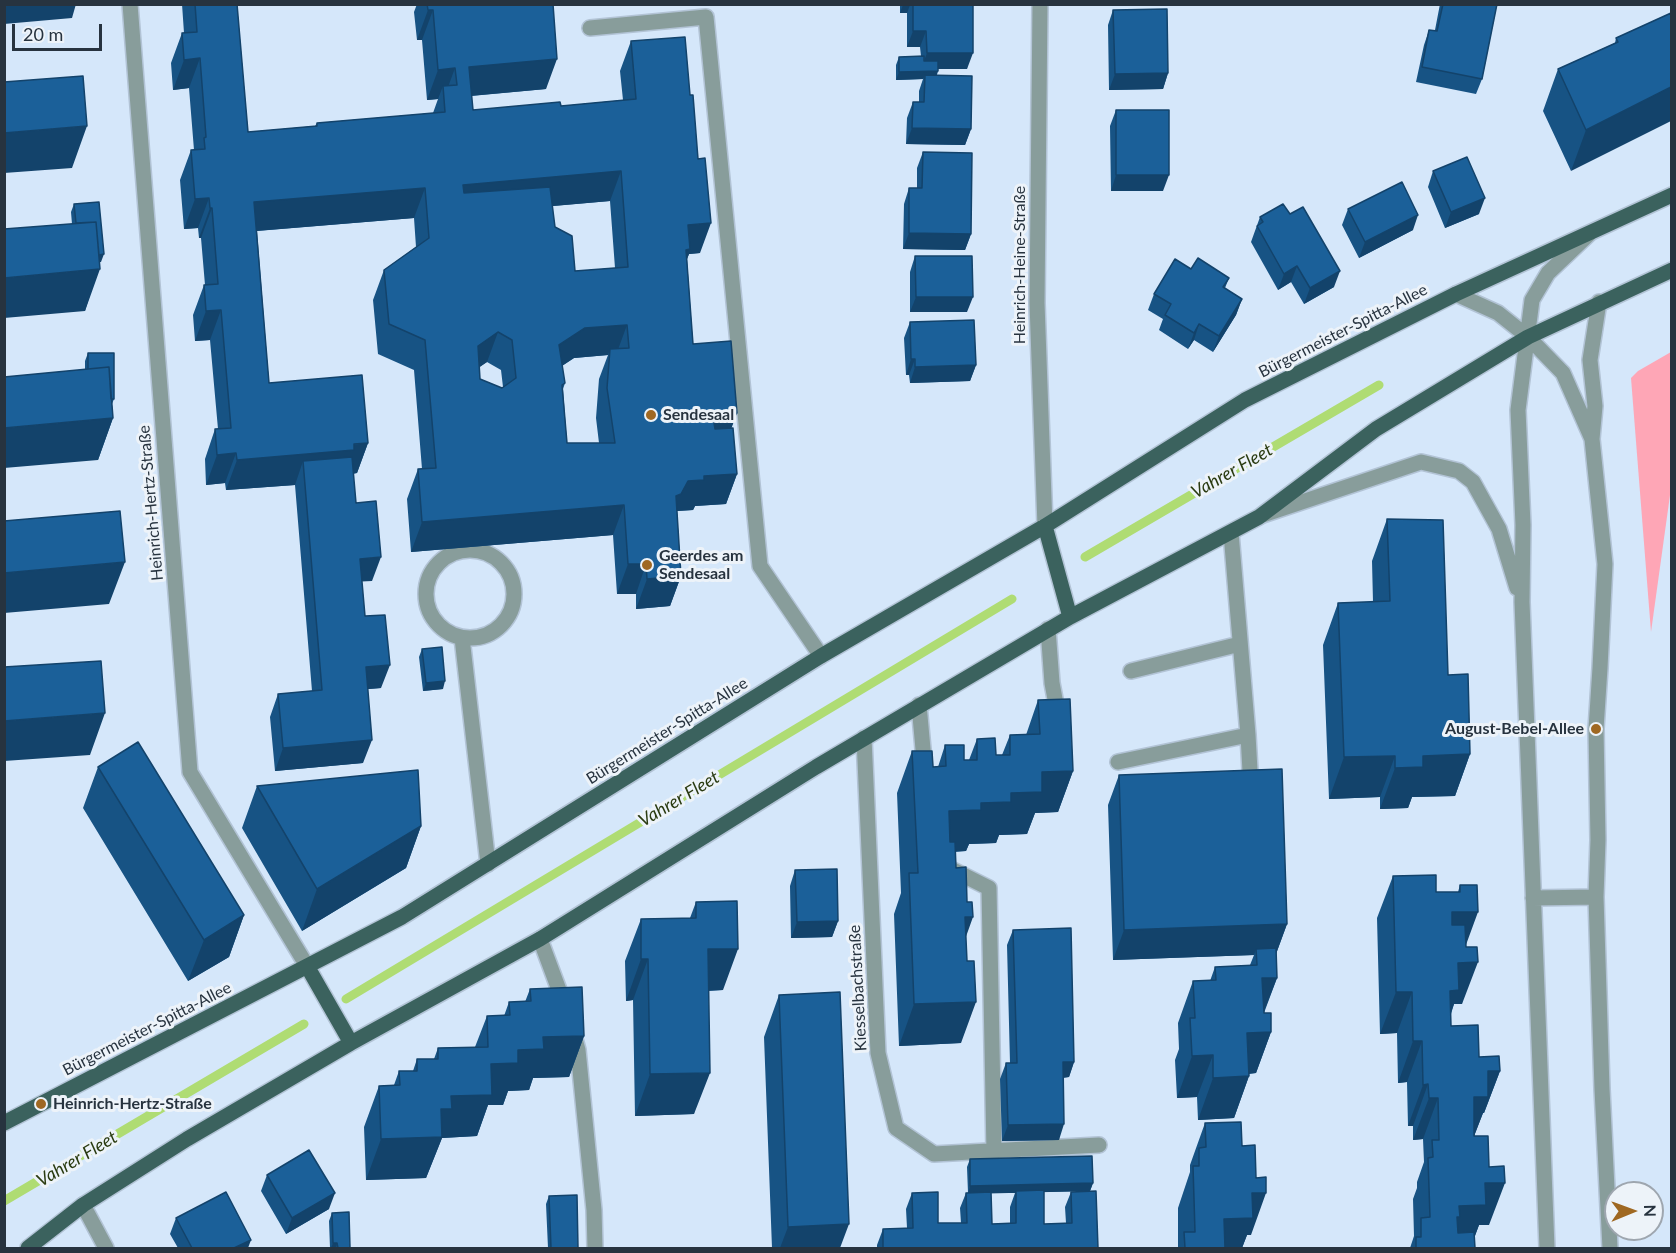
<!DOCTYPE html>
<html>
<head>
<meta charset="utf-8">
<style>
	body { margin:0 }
	#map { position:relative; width:1676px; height:1253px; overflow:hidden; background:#d5e7fa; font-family:Lato,sans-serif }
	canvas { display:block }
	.frame { position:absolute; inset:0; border:6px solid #27333f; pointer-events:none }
	.north { position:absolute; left:1604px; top:1181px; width:60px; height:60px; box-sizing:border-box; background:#edf3f9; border:2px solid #9ea6af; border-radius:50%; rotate:89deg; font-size:16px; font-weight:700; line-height:24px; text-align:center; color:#27333f }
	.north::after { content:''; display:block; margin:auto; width:21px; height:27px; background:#9f6822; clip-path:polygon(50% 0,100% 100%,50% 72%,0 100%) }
	.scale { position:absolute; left:12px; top:24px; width:90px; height:27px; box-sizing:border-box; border:3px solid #27333f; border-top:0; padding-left:8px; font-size:18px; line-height:21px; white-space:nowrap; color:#27333f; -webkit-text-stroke:4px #edf3f9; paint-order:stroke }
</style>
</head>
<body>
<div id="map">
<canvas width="1676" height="1253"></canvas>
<div class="frame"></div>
<div class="north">N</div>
<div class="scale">20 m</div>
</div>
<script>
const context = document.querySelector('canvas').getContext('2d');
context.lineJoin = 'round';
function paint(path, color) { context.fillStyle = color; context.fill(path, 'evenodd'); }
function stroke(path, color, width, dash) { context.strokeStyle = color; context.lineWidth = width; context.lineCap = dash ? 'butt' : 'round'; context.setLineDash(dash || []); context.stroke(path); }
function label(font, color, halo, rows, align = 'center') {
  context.font = font + ' Lato,sans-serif'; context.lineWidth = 6; context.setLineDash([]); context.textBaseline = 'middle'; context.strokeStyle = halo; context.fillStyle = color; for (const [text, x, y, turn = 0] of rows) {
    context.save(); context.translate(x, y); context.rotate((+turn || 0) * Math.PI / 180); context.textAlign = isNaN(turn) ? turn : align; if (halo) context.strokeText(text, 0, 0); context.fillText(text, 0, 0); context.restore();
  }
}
const green = new Path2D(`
	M1671,352V488L1651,632L1631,378L1638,371Z`);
const stream = new Path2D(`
	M1085,557L1379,385
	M346,999L1012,599
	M4,1201L304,1024`);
const minor = new Path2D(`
	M130,4L190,772L307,966
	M1040,4L1037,303L1045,526
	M590,28L706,17L760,566L821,656
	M1456,294L1498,313L1528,337L1563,373L1592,439
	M1599,302L1590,360L1595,406L1592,439L1605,564L1600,668L1596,729L1598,840L1596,897L1602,1089L1610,1248
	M1263,515L1421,462L1459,471L1473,482L1499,529L1517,588
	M426 594a44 44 0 1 1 88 0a44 44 0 1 1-88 0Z
	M1048,629L1052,683L1059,720
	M462,638L488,864
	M1131,671L1240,644
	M919,705L925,771
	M1248,735L1251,789
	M864,738L878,1053L896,1128L934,1154L1099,1145
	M1118,762L1248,735L1231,533
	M949,868L989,888L994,1152
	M1533,898L1596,897
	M540,939L565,1006
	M573,1032L578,1050L594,1210L595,1248
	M83,1205L106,1248
	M1547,1248L1522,602L1523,525L1518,410L1532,300L1548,273L1589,234`);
const major = new Path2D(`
	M1045,526L1070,617
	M307,966L351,1043
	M4,1123L402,917L821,656L1045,526L1245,400L1456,294L1672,195
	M28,1248L83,1205L187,1139L351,1043L540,939L816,767L1070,617L1259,517L1376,429L1528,337L1672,270`);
const wall = new Path2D(`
	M182,4H237L248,132L315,126L317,123L433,113L438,99L427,100L422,40H417L414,12L417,4H553L546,89L471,96L473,110L561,106L623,100L620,71L631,41L700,253L689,254L687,259L693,344L737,413L731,428L737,474L726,504L695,506L693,510L677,511L681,576L670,606L636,609V594H617L613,535L411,552L407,499L418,469H422L414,370L378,354L373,300L384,270L416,247L414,218L257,231L269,383L368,443L357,473L353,474L356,503L372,581H361L365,616L381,688L368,689L363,763L275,771L270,717L278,694L312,691L295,485L226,490L225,483L206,485L205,459L215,429H218L210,340L195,341L193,315L204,285H205L201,238H199L198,228L184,229L180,180L191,150H194L189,88L173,90L171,63L182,33H184ZM610,201L615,268L575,271L555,227L552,206ZM608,355L599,379L596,418L599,443H567L563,389L565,383L562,366L574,358ZM487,362L501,370L503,387L502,388L480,379L479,367Z
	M900,4H973L967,69H938L937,75L971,129L965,145L906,144L907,118L913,102H919V91L923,79L896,80V65L899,57L921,56L920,47H907V13H900Z
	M1440,4H1497L1482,79L1476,94L1416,82L1424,45L1429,30H1435Z
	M1113,10L1168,73L1163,89L1109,90L1108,25Z
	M1671,13L1571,171L1543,111L1558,69L1615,43L1616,38Z
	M1116,110L1163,191H1111L1110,126Z
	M923,152L971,234L965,250L903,249L904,204L909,188H917V168Z
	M1433,171L1479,214L1445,228L1428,187Z
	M74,204L101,262H100L85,311L72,224L71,212Z
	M1348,209L1413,230L1359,258L1342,225Z
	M1260,217L1334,287L1304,304L1291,282L1278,290L1251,242Z
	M915,256L967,312H910V272Z
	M1191,269L1229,278L1225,288L1242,299L1236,315L1213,352L1194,340L1188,349L1159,330L1163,319L1148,310L1154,294Z
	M910,322L976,365L970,381L910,383L909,375H906L904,338Z
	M88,353L114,399L112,404L113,418L98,460L85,369V361Z
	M1387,519L1448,675L1470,754L1455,796L1412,797L1408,808L1380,809V797L1329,799L1323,645L1338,603L1373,602L1372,561Z
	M422,649L443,689L423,691L419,657Z
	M1038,700L1073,771L1058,812L1035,813L1027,834L999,835L996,843L969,844L966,851L955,852L956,868L966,937L961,1043L899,1046L894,914L901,893L897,793L912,751L933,767H938L945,745L964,760H969L977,739L996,755H1002L1010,735H1026Z
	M98,767L244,915L229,957L188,981L83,808Z
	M1119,775L1287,924L1276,954L1277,978L1264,1013L1271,1032L1256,1073L1249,1074V1076L1234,1118L1198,1120L1197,1097L1177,1098L1175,1060L1179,1049L1178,1023L1193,981H1210L1215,967L1250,965L1254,955L1113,960L1108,805Z
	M257,786L421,826L406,868L302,931L242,828Z
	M795,870L838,921L832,937L791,938L790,886Z
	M1393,876L1436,892H1458L1460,885L1466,946L1462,1004H1454L1451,1014V1026L1479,1057L1500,1071L1484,1113H1483L1474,1136L1489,1225H1479L1474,1238L1475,1248H1410L1414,1236L1413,1199L1417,1188V1182L1424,1162L1423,1139L1413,1140V1126H1408L1407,1082L1398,1083L1397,1033L1380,1034L1377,918Z
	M696,902L723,990L709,991L694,1114L635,1116L633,1000L626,1001L625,961L641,919L690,918Z
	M1013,930L1074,1062L1069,1077L1063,1078L1059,1140L1002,1141L1000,1079L1006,1063H1010L1007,945Z
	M530,989L584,1036L569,1077L533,1078L529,1090L508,1091L503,1105H488L477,1136L442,1138L426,1178L366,1180L364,1127L379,1086L394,1085L399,1071H413L417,1059H434L438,1048L475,1047L487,1016H504L509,1002H525Z
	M779,995L840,1248H772L764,1037Z
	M1205,1123L1242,1146L1251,1235H1247L1242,1248H1178V1208L1190,1172V1165Z
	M970,1159L1093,1183L1090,1191L1044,1192V1224L1066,1223L1065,1207L1071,1192L1098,1248H877V1245L883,1229L907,1228L906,1209L912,1193L938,1223H961L960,1208L966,1193H968L967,1167ZM991,1193H1015L1010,1207V1223L992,1224Z
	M267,1175L329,1209L286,1234L261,1191Z
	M549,1196L578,1248H548L546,1204Z
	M332,1213L350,1248H330L329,1221Z
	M176,1218L248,1248H178L170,1234Z`);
const shadedWall = new Path2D(`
	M4,4H76L72,18L4,24Z
	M903,5H910L907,13H900Z
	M428,10H433L422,40H417Z
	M913,31H926L920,47H907Z
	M927,53H973L967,69H921Z
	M200,58L189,88L173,90L184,60Z
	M557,59L546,89L458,97L469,67Z
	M455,68L444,98L443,86L438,99L427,100L438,70Z
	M938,71L935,79L925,75L923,79L896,80L899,72Z
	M1168,73L1163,89L1109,90L1115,74Z
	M1671,87V121L1571,171L1586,130Z
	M87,126L72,168L4,173V133Z
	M912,128L971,129L965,145L906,144Z
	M621,171L610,201L452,215L463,185Z
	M1116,175H1169L1163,191H1111Z
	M425,188L414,218L243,232L254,202Z
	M209,198L198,228L184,229L195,199Z
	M1485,198L1479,214L1445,228L1451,212Z
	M210,208H212L201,238H199Z
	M1418,215L1413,230L1359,258L1365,242Z
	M711,223L700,253L689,254L679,279L688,225Z
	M909,233L971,234L965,250L903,249Z
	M104,254L101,262L76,264L79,256Z
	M1297,266L1291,282L1278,290L1284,274Z
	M100,269L85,311L4,318V278Z
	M1340,271L1334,287L1304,304L1310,288Z
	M916,297H973L967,312H910Z
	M1242,299L1236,315L1213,352L1219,336Z
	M221,310L210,340L195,341L206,311Z
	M1199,324L1194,340L1188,349L1194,333Z
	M627,325L616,355L610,349L608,355L574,358L548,375L559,345L585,328Z
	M498,332L487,362L467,376L478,346Z
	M911,359H915L909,375H906Z
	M976,365L970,381L910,383L915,367Z
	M737,413L726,443L702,447L713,417Z
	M113,418L98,460L4,468V428Z
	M368,443L357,473L346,474L303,461L295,485L226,490L237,460Z
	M236,453L225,483L206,485L217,455Z
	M737,474L726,504L695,506L693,510L677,511L676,496L688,481L704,476Z
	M624,505L613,535L411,552L422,522Z
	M381,557L372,581L351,582L360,559Z
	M125,562L109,604L4,613V573Z
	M628,564H646L636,594H617Z
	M681,576L670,606L636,609L647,579Z
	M390,665L381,688L357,690L366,667Z
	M445,681L443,689L423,691L426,683Z
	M105,713L90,755L4,761V721Z
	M372,740L363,763L275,771L283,748Z
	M1470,754L1455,796L1412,797L1408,808L1380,809L1395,768L1423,756Z
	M1395,756L1380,797L1329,799L1344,757Z
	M1073,771L1058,812L1035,813L1027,834L999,835L996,843L969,844L966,851L933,852L949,811L981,803L1011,793L1042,772Z
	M421,826L406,868L302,931L317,889Z
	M1452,912H1478L1463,953L1437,954Z
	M244,915L229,957L188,981L204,940Z
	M965,917H973L958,959Z
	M838,921L832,937L791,938L797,922Z
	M1287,924L1276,954L1256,955V949L1254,955L1113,960L1124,930Z
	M708,949H738L723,990L693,991Z
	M641,959H648L633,1000L626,1001Z
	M1478,962L1462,1004H1454L1444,1032H1435L1458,963Z
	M1262,978H1277L1261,1019Z
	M1396,992H1412L1397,1033L1380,1034Z
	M976,1002L961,1043L899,1046L914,1004Z
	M1271,1032L1256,1073L1232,1075L1247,1033Z
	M584,1036L569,1077L533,1078L529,1090L508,1091L503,1105H488L477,1136L442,1138L426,1178L366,1180L381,1139L441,1109L451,1096L491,1064L543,1037Z
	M1413,1041H1422L1407,1082L1398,1083Z
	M1213,1055L1197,1097L1177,1098L1192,1056Z
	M1063,1062H1074L1069,1077L1057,1078Z
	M1488,1071H1500L1484,1113H1483L1473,1139L1474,1097Z
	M710,1073L694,1114L635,1116L650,1074Z
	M1249,1076L1234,1118L1198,1120L1213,1078Z
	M1428,1084L1413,1126H1408L1423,1085Z
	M1429,1098H1438L1423,1139L1413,1140Z
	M1064,1124L1059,1140L1002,1141L1008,1125Z
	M1093,1183L1090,1191L968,1194L970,1186Z
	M1485,1183H1505L1489,1225H1479L1471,1247L1449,1248L1459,1206Z
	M335,1193L329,1209L286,1234L292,1218Z
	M1252,1193H1266L1251,1235H1247L1242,1248H1214L1224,1219Z
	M849,1224L840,1248H780L788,1227Z
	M251,1240L248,1248H234Z
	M333,1243H337L336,1248H331Z`);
const building = new Path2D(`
	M195,4H237L248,132L317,126V123L445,112L443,86L457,85L455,68L438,70L433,10H428L427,4H553L557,59L469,67L473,110L560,102L561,106L636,99L631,41L685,37L690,95H693L698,159L705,158L711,223L688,225L690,249L686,250L693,344L731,341L737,413L713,417L715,429L733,428L737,474L704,476V480L688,481L681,494L676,496L681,576L647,579L646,564H628L624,505L422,522L418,469L436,468L425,340L389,324L384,270L429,238L425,188L254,202L269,383L362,375L368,443L354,444V450L237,460L236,453L217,455L215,429L231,428L221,310L206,311L204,285L218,284L212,208H210L209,198L195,199L191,150L205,149L204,138L206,137L200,58L184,60L182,33L197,32ZM621,171L628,267L575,271L572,236L555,227L550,187L464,193L463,185ZM627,325L629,348L610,349L607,388L615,443H567L562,385L565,383L559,345L585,328ZM498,332L512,340L516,378L502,388L480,379L478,346Z
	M913,4H973V53H927L926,31H913Z
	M1443,4H1497L1482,79L1422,67L1429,30L1437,31Z
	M1167,9L1168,73L1115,74L1113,10Z
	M1671,13V87L1586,130L1558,69L1618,42L1616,38Z
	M924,56V61H938V71L899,72V57Z
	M925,75L972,76L971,129L912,128L913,102H924Z
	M83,76L87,126L4,133V82Z
	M1116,110H1169V175H1116Z
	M923,152L972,153L971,234L909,233V188H922Z
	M1467,157L1485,198L1451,212L1433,171Z
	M1402,182L1418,215L1365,242L1348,209Z
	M99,202L104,254L99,255L96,222L76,223L74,204Z
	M1283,204L1290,214L1303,207L1340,271L1310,288L1297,266L1284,274L1257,226L1263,222L1260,217Z
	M96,222L100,269L4,278V229Z
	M915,256H972L973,297H916Z
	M1198,258L1229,278L1223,287L1242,299L1219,336L1199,324L1194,333L1165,315L1171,304L1154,294L1175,259L1191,269Z
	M974,320L976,365L915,367V359H911L910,322Z
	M88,353H114V399H111L109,367L88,369Z
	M109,367L113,418L4,428V377Z
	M352,457L356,503L376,501L381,557L360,559L365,616L385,615L390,665L366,667L372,740L283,748L278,694L322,690L303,461Z
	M120,511L125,562L4,573V521Z
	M1387,519L1443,520L1448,675L1468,674L1470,754L1423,756V767L1395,768V756L1344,757L1338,603L1390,601Z
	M442,647L445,681L426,683L422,649Z
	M101,661L105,713L4,721V667Z
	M1070,699L1073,771L1042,772V792L1011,793V802L981,803V810L949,811L950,842H955L956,868L966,867L967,902H972L973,917H965L967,961H974L976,1002L914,1004L909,873H918L912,751H932L933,767L946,766L945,745H964V760H977V739L995,738L996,755H1010V735L1040,734L1038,700Z
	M138,742L244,915L204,940L98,767Z
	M1282,769L1287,924L1124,930L1119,775Z
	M418,770L421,826L317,889L257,786Z
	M837,869L838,921L797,922L795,870Z
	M1436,875V892H1460V885H1477L1478,912H1452V925H1465L1466,947H1477L1478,962L1458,963L1459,990L1450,991L1451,1026L1478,1025L1479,1057L1499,1056L1500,1071H1488V1097H1474V1136H1488L1489,1167L1504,1166L1505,1183H1485L1486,1205L1459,1206L1460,1217H1457L1458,1233L1474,1232L1475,1248H1416V1237H1421V1218L1430,1217L1428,1158L1433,1157L1432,1140H1439L1438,1098H1429L1428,1084L1423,1085L1422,1041H1413L1412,992H1396L1393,876Z
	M737,901L738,949H708L710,1073L650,1074L648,959H641V919L696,918V902Z
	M1071,928L1074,1062H1063L1064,1124L1008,1125L1006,1063H1017L1013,930Z
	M1276,948L1277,978H1262L1264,1013H1271V1032L1247,1033L1249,1076L1213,1078V1055L1192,1056L1190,1018H1195L1193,981L1216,980L1215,967L1257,965L1256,949Z
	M582,987L584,1036L543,1037L544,1049L518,1050V1063L491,1064L492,1095L451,1096L452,1109H441L442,1137L381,1139L379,1086L400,1085L399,1071H417V1059H438V1048L488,1047L487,1016L510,1015L509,1002L531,1001L530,989Z
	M840,992L849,1224L788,1227L779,995Z
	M1241,1122L1242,1146L1255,1145L1256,1178L1266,1177V1193H1252L1253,1218L1224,1219L1225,1248H1185L1184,1232H1195L1193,1166H1199V1148L1206,1147L1205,1123Z
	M309,1150L335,1193L292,1218L267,1175Z
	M1092,1156L1093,1183L970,1186V1159Z
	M1044,1190V1224L1072,1223L1071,1192L1096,1191L1098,1248H883V1229L913,1228L912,1193L938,1192V1223H967L966,1193L991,1192L992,1224L1016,1223V1191Z
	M226,1192L251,1240L234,1248H192L176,1218Z
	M577,1195L578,1248H551L549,1196Z
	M349,1212L350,1248H338L337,1243H333L332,1213Z`);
const markers = [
	[651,415,6,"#9f6822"],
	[647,565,6,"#9f6822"],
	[1596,729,6,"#9f6822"],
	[41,1104,6,"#9f6822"]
];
const streetNames = [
	["Heinrich-Heine-Straße",1020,265,-90],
	["Bürgermeister-Spitta-Allee",1343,331,-27],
	["Heinrich-Hertz-Straße",151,503,-95],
	["Bürgermeister-Spitta-Allee",667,731,-32],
	["Kiesselbachstraße",858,988,-93],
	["Bürgermeister-Spitta-Allee",147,1029,-27]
];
const poiNames = [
	["Sendesaal",663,415],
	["Geerdes am",659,556],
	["Sendesaal",659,574],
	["August-Bebel-Allee",1584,729,"right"],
	["Heinrich-Hertz-Straße",53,1104]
];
const waterNames = [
	["Vahrer Fleet",1232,471,-30],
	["Vahrer Fleet",679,799,-31],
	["Vahrer Fleet",77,1159,-31]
];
paint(green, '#fea6b6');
stroke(stream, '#afdc73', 9);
stroke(minor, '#b2c3d5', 18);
stroke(major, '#b2c3d5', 18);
stroke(minor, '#889d9b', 15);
stroke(major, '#3b625e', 15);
paint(wall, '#175384');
paint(shadedWall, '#13436b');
paint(building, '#1b6099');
stroke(building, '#13436b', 1.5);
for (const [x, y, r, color] of markers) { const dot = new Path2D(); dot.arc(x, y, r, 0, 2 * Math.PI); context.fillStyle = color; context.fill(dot); stroke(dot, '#edf3f9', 2); }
label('16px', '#27333f', '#edf3f9', streetNames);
label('bold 16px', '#27333f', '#edf3f9', poiNames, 'left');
label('italic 18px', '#2a3b11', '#edf3f9', waterNames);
</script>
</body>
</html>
